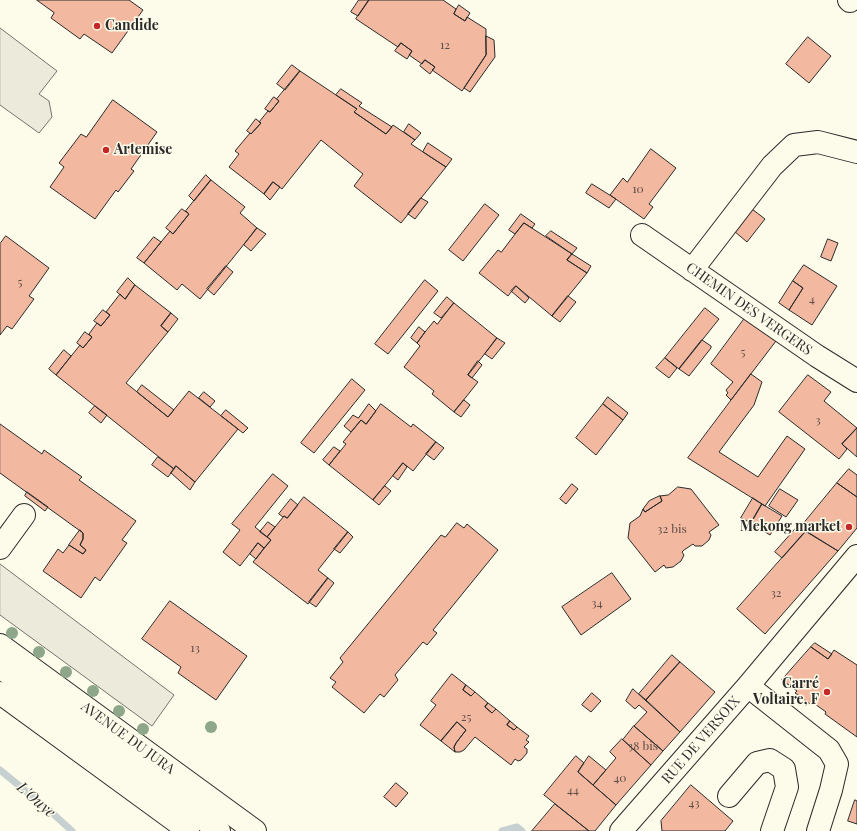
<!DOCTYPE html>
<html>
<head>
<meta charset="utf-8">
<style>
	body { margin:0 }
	canvas { display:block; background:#fdfbea }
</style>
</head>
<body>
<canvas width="857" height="831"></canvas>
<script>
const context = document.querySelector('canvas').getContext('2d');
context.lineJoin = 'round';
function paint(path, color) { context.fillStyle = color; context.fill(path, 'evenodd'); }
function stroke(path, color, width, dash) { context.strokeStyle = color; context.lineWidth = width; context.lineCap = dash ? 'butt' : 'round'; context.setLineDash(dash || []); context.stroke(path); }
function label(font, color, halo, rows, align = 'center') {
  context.font = font + ' "Playfair Display",serif'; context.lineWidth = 3; context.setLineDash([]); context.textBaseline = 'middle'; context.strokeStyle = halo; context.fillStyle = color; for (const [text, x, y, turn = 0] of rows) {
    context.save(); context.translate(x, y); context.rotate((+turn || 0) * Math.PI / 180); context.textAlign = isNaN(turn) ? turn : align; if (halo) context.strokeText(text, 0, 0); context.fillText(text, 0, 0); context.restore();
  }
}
const parking = new Path2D(`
	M0,28L57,71L39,94L49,101L52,117L39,133L0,105Z
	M0,564L174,695L152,726L0,615Z`);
const stream = new Path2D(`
	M0,770L50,811L72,831
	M502,831L517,827L522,831`);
const building = new Path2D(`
	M37,0H129L143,10L112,53L84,34L80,39L51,18L54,13Z
	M359,0H369L358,16L351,12Z
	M369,0H443L456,9L454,14L465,21L467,17L486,29V55L462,91L432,70L435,67L425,60L422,64L409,55L412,51L401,43L398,47L356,19Z
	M459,5L470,13L465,21L454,14Z
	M486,36L494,40L495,57L470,92L464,88L486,55Z
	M808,37L831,56L809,83L786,64Z
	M401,43L412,51L407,59L395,51Z
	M425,60L435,67L430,74L420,66Z
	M292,65L300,71L285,90L277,84Z
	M300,71L357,109L354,112L386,134L393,125L415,140L411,144L446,167L401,223L354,186L363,174L321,140L282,189L273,182L264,194L229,167L239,154L235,151L250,133L251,134L261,123L259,122L268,111L270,112L279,101L277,99Z
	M341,89L362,103L359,106L392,127L386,134L354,112L357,109L336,95Z
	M274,97L279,101L270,112L265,109Z
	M113,100L157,132L131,169L134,171L118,192L116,190L95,219L50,187L64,167L59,163L81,134L86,137Z
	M256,119L261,123L251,134L247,131Z
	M409,124L421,133L415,140L404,132Z
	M428,143L452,159L446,167L423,152Z
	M651,149L676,168L649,204L653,207L644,219L610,195L623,178L627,182Z
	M206,175L211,180L194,201L189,196Z
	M211,180L245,207L240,213L257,228L200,299L182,284L177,290L144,263L170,231L173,234L189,214L186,211Z
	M273,182L280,187L270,200L264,194Z
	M592,184L616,199L609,208L586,193Z
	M421,198L428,202L415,219L408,214Z
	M485,204L499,215L463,261L449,250Z
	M182,209L189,214L173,234L166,228Z
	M752,209L765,219L747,242L734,231Z
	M521,214L535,224L532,228L524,223L515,234L509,230Z
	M524,223L572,254L567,260L587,273L552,316L516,286L508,296L479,273L498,250L501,252Z
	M257,228L266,234L251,251L244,245Z
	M551,231L577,248L572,254L546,236Z
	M6,236L49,268L29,296L34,299L12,329L7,326L0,335V244Z
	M154,237L161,242L144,263L137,258Z
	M828,239L838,243L831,261L821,257Z
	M572,254L591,266L587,273L567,260Z
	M804,265L837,286L812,325L789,310L803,288L793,281Z
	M226,266L233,272L214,295L207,289Z
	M128,278L135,285L125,299L117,292Z
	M425,280L438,291L388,354L375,344Z
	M793,281L803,288L789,310L779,303Z
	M135,285L171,313L161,326L168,332L126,383L168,417L189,391L238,429L195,482L176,466L174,469L56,375L80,345L83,348L92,337L89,334L97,323L101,326L110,315L106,312L120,294L125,299Z
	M516,286L529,298L525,303L511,291Z
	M568,296L576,302L560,322L552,316Z
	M447,297L454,303L441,318L434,313Z
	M454,303L497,338L468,375L478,382L454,412L432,394L434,391L404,367L420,346L417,343L425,332L434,321L437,324Z
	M705,308L719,319L679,369L665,358Z
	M103,310L110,315L101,326L94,321Z
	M171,313L178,319L168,332L161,326Z
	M745,318L776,341L731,400L726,395L728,393L726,390L733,382L711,364Z
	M419,327L425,332L417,343L411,338Z
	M85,332L92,337L83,348L77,343Z
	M497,338L505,343L492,359L485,354Z
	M702,340L711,346V348L689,376L679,369Z
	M64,350L71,356L56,375L49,369Z
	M665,358L677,368L669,378L656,368Z
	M478,361L482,365L472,378L468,375Z
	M751,374L762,382L754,405L719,452L758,477L787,436L805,449L765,506L688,458Z
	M808,375L831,392L824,401L857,428L842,444L847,449L839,459L779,412Z
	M352,379L365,390L314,453L301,443Z
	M142,385L174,410L168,417L137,392Z
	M204,392L215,401L210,407L199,398Z
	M608,397L628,413L623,420L603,404Z
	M464,400L470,405L461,417L454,412Z
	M369,404L376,411L366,424L361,420L351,432L344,426L353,415L358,418Z
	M381,404L411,427L413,424L436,442L413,471L403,463L373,500L329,465L346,444L343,442L361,420L366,424Z
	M603,404L623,420L596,455L576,438Z
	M95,406L107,415L101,423L89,413Z
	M226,410L248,428L243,433L221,416Z
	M0,424L42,454L44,450L82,477L79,480L136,521L122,540L127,543L100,581L95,577L81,598L43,571L58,549L63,553L69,545L83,554L86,550L80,545L83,539V533L0,473Z
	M857,428V457L842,444Z
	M436,442L444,448L434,460L426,454Z
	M334,447L340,451L329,465L323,460Z
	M158,457L174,469L168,477L152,465Z
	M403,463L407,467L398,480L393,476Z
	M176,466L195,482L190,490L171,473Z
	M849,469L857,475V497L837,483Z
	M273,474L288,486L255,527L271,540L264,548L258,543L240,566L223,552L240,530L232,524Z
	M837,483L857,497V528L838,551L800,528Z
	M572,484L578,489L566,504L560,499Z
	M385,486L391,491L379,505L373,500Z
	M678,487L691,489L719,525L709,532L711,535L709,540L702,546H695L693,544L684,550L682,552L684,555L681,561L673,567L666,568L664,565L655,572L628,538L630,523L640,516L643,509L645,512L662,501L660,496L668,495Z
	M780,489L798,500L786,517L769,506Z
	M27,492L48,507L45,511L25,496Z
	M660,496L662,501L645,512L643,509L649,501Z
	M304,497L348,532L318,570L328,578L308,604L253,562L271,540L267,537L275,527L284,516L287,518Z
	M753,498L762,504L751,523L741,518Z
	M291,499L298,505L287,518L284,516L283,517L279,514Z
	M762,504L782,516L770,535L751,523Z
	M268,522L275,527L267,537L260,532Z
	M457,523L464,528L467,524L498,550L433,630L437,633L427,645L423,642L395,675L398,680L384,697L380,694L364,713L332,687L336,682L330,678L343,662L340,658L441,535L445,537Z
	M798,526L806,531L782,558L775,552Z
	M80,530L83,533V539L80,545L86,550L83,554L69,545Z
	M806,531L838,551L765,634L737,609Z
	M348,532L353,537L340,553L334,549Z
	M258,543L264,548L256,559L250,554Z
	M612,573L631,599L581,635L562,607Z
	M328,578L334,583L316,607L309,602Z
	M170,601L247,656L216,700L178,673L181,667L142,639Z
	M815,643L832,654L828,659L811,647Z
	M811,647L828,659L834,650L857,665V737L825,714L826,712L812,702L810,704L795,693L797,691L782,680Z
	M672,655L680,662L646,700L639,694Z
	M680,662L715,692L680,732L646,700Z
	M452,674L466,685L463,690L471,696L475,692L488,703L485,707L492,713L496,709L510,721L507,725L514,730L517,727L529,736L526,740L529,742L524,747L527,749V753L521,760L518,761L515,759L511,765L475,737L464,750L460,752H455L454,747L456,743L466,730L457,722L441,741L420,725L436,705L431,701Z
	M466,685L475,692L471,696L463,690Z
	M633,689L680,732L663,751L634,726L647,712L639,705L635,709L626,701Z
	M592,693L601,701L591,712L582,705Z
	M488,703L496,709L492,713L485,707Z
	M510,721L517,727L514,730L507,725Z
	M457,722L466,730L456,743L454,747L455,752L441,741Z
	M634,726L663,751L651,765L623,740Z
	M622,739L651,765L616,805L593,785L616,758L610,752Z
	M576,756L584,763L578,772L616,805L595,831H589L544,795Z
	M589,756L606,770L593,785L578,772Z
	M396,783L408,793L396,807L384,797Z
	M691,785L733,821L725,831H662L661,821Z
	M855,800L857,801V824L848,821Z
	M555,804L589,831H532Z`);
const minor = new Path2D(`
	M849,0L850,1
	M642,235L817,356L857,381
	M692,270L772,166L794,145L818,142L857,152
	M0,548L24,515
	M0,667L219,831
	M748,686L829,750L837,764L831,790L818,831
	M729,796L757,763L770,760L784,769L787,787L772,831
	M621,831L748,686L857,556`);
const major = new Path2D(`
	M0,645L255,831
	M0,693L177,822L188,831`);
const trees = [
	[12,633],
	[39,652],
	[66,672],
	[93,691],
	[119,711],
	[211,727],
	[143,729]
];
const markers = [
	[97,26,4,"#c62828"],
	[106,150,4,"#c62828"],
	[849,527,4,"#c62828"],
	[827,692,4,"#c62828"]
];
const numberNames = [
	["12",445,45],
	["10",638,189],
	["5",20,282],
	["4",812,299],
	["5",743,352],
	["3",818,420],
	["32 bis",672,529],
	["32",776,593],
	["34",597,603],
	["13",195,648],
	["25",466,717],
	["38 bis",643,746],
	["40",620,778],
	["44",573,790],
	["43",694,803]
];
const poiNames = [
	["Candide",105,26],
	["Artemise",114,150],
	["Mekong market",841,527,"right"],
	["Carré",819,684,"right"],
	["Voltaire, F",819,700,"right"]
];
const streetNames = [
	["CHEMIN DES VERGERS",749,309,35],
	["AVENUE DU JURA",128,738,36],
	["RUE DE VERSOIX",701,740,-49]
];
const waterNames = [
	["L'Ouye",36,800,41]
];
paint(parking, '#eceadb');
stroke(parking, '#74746e', 1);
stroke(stream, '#c7d0d0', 7);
paint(building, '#f2b8a0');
stroke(building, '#2b2b2b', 1);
stroke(minor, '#2b2b2b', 24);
stroke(major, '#2b2b2b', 24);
stroke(minor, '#fdfbea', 22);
stroke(major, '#fdfbea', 22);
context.fillStyle = '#8ea78a';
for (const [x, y] of trees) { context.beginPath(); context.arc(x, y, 6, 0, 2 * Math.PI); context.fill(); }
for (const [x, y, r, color] of markers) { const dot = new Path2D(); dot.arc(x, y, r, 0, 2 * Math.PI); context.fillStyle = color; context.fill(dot); stroke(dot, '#fdfbea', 1.5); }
label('12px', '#5d4e48', null, numberNames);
label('bold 14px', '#2b2b2b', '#fdfbea', poiNames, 'left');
label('14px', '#2b2b2b', '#fdfbea', streetNames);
label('italic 15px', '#2b2b2b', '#fdfbea', waterNames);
</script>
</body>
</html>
